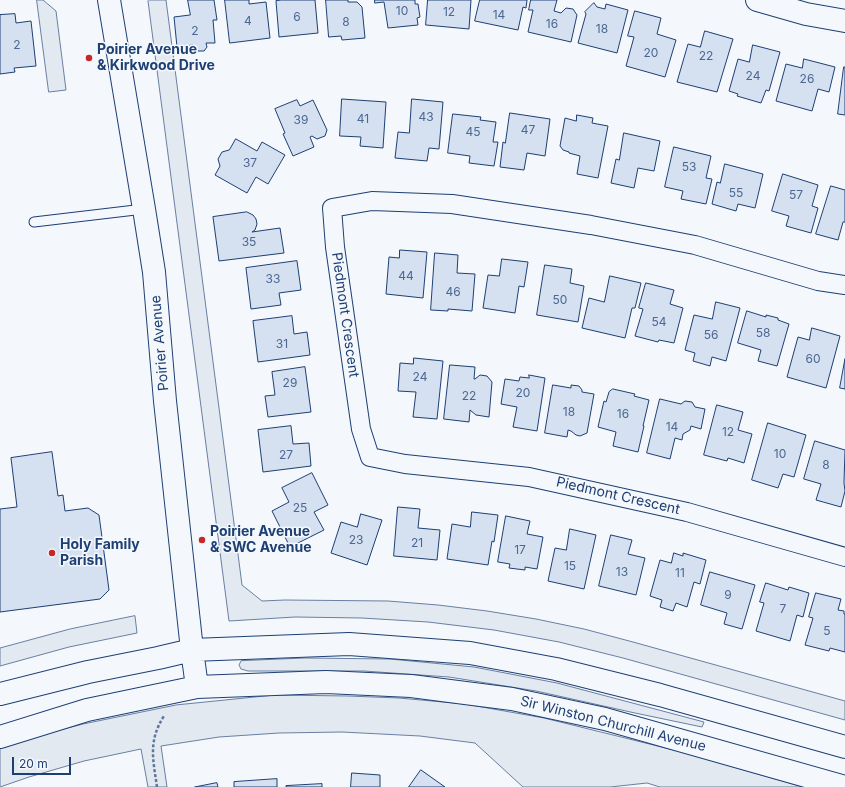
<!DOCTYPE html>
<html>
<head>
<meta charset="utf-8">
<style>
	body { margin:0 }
	#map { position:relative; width:845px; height:787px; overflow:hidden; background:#f4f7fb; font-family:Inter,sans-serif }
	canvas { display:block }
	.scale { position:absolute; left:12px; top:757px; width:59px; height:18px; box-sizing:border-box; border:2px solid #1d3f73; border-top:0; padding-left:5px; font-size:12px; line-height:14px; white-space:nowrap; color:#1d3f73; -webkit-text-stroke:3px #f4f7fb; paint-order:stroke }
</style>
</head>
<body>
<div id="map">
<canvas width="845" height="787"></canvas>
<div class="scale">20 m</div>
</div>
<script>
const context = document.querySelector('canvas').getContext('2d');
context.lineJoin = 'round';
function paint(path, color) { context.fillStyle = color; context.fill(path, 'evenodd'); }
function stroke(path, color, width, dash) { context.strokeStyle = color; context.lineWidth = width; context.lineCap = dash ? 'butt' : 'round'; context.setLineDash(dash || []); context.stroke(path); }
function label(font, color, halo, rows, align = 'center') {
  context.font = font + ' Inter,sans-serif'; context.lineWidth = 3; context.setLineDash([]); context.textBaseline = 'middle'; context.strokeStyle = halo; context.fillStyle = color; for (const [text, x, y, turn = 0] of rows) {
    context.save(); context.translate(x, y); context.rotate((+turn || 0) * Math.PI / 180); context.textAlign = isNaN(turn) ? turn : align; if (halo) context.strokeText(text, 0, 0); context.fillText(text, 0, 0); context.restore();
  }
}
const green = new Path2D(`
	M37,0H43L56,11L66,90L49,92Z
	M149,0H166L242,585L262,601L285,600L388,601L438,605L487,611L536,619L584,629L633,642L845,701V720L623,658L559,642L494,630L428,622L362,618L295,617L229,621L148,1Z
	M135,616L137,633L69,647L0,666V648L70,629Z
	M305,658L390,659L474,667L557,683L704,722L702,727L635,713L536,691L449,677L364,671H248L241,669L239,665L241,661Z
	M275,695L348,696L399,698L465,704L544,718L682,752L803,787H660L647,783L610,787H523L475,743L420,736L342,732L279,733L219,737L161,746L167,787H148L141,749L84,761L29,777L0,787V748L40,735L83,724L176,705Z`);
const building = new Path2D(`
	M188,0H214L217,20H213L215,43H206L207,47L204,51H197L193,48V45L177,47L174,17L190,15Z
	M225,0H249V4L266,2L270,38L230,43Z
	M282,0H315L318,33L279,37L276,1Z
	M326,0H348V2H357L362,7L365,38L342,40L341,36L329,37Z
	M375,0H415V4H418L420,17L417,18L418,25L388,28L384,2L375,3Z
	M428,0H471L469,29L426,25Z
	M480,0H527L526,8L523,7L518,30L475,21Z
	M531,0H557L554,11L561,13L566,8L573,9L577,15L571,42L528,32L533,10H529Z
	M594,3L597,7L605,9L606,4L628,10L617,53L578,43L586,14L585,12Z
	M635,11L661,18L657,34L676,40L665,77L626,66L634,37L628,36Z
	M15,14L16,23L31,21L36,66L14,68L15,72L0,74V15Z
	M705,31L733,39L717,92L677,82L688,44L700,47Z
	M753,45L780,52L769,91L766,90L761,103L737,96L738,94L729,91L738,59L749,62Z
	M804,59L835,67L829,92L818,89L812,111L776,101L786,64L802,68Z
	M844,67H845V115L838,114Z
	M342,99L386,102L383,148L360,146L361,137L340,136Z
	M412,99L443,102L439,149L429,148L427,161L395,158L398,132L409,133Z
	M297,100L300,106L313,100L327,130L325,136L317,139L312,136L310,137L314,147L293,156L283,134L285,133L275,109Z
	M510,113L550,119L545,156L527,153L524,170L500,167L503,142L505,143Z
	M453,114L481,117L480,120L496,122L493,142H498L494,166L469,163L470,156L448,153Z
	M577,115L593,118L592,123L608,126L598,178L577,174L580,156L569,153V152L563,150L560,146L565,118L576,121Z
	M624,133L660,141L654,171L638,168L634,188L611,183L616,159L619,160Z
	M236,139L257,151L262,142L285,155L268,184L256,177L247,193L215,175L220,166L218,159L222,152L229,150Z
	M674,147L711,156L706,178L712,179L706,204L681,199L683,191L665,187Z
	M725,164L763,174L755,208L738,204L736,211L712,204L717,182L720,183Z
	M783,174L818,185L812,206L818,208L811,233L786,226L789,216L772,211Z
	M831,186L845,190V222H843L838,240L816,234Z
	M247,212L253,215L256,219L257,224L255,230L252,232L280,228L284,253L219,261L213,217Z
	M400,250L427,252L423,298L386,294L389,257L399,258Z
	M435,253L458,255L457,273L475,274L472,311L448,309V311L431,310Z
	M502,259L528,262L524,287L519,286L515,313L483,308L488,275L499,276Z
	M297,261L301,290L279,293L281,305L251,309L246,268Z
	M545,265L572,269L570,283L584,286L578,322L537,315Z
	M610,276L641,283L635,308H632L625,338L582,328L589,298L604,302Z
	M646,283L674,290L670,304L683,308L674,343L659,340L658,342L635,336L643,309L639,308Z
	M716,302L740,308L726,361L712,357L710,366L693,361L695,353L685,350L694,315L712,319Z
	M747,311L766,317V315L778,318V320L789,324L777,366L758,361L761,350L738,343Z
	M292,316L294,334L307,332L310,355L258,362L253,321Z
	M812,328L840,336L826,388L787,377L798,337L809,340Z
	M414,358L443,361L437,419L413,417L416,392L398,391L400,363L413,364Z
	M845,359V389L840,388Z
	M450,365L475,367L474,379H475L480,375L487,376L492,382L489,417L476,415L470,410L469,422L444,419Z
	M305,367L311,412L268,417L265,396L275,395L272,372Z
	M529,375L545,378L537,431L513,427L517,407L501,404L505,379L519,381L520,377L529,378Z
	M553,385L571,388V385L579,386L582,390V392L594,394L587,433L580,436L576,435L571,431L568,430L567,437L545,433Z
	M613,389L635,394L634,396L649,400L643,426H644L638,452L613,446L616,432L598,427L604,401L606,402L609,392Z
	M660,399L681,404L685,401L692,402L695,407L705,409L701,429L691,426L690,430L683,434L682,440L675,438L670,459L647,453Z
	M717,405L743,412L738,430L752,434L744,463L728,458L727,461L704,455Z
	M768,423L806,435L794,477L783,474L778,488L752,480Z
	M291,426L293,444L309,443L311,466L263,472L258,430Z
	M815,441L845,450L844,483L845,491L841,507L816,500L821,484L804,479Z
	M52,452L58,496L63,495L65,511L88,508L99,515L109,590L100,599L0,612V509L17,507L11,458Z
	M312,473L328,505L314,512L324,530L290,547L272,511L289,502L282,488Z
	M398,507L420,509L418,528L440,530L437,560L394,556Z
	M472,512L498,515L494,542L492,541L488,565L447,559L452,524L470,527Z
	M361,514L382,520L367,565L331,553L341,522L357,527Z
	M506,516L530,521L527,534L543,537L537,569L525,567V570L509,568L510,564L498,562Z
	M570,529L596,535L584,589L548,581L555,548L566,550Z
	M611,535L632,540L628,554L645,558L636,595L599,586Z
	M674,553L683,556V553L706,560L700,584L694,582L687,607L676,603L673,611L660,607L662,600L650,596L660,560L671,563Z
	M710,572L755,585L742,629L724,624L727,613L701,605Z
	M766,583L788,590L789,587L809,593L803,617L797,615L790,641L756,631L764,603L760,602Z
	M816,593L841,599L838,610L844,611V614H845V652L830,648L829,651L805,645L813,618L809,617Z
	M421,770L445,787H409Z
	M352,773L380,775V787H351Z
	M277,779V787H234V782Z
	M217,783L218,787H195Z
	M322,784V787H286V786Z`);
const path = new Path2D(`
	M157,787C153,759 148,741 164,716`);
const lane = new Path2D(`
	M34,222L144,209`);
const street = new Path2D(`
	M845,285L818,281L695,245L591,225L452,204L372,201L332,208L335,247L361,429L370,457L405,464L529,477L687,512L845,557`);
const secondary = new Path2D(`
	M109,0L144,209L154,272L165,401L192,650L197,687
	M757,0L806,14L845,21
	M0,694L88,672L158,658L192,650L349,644L470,653L556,669L660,695L845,747
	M0,737L87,710L197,687L326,682L411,686L512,699L605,719L845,787`);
const markers = [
	[89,58,4,"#c62828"],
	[202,540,4,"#c62828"],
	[52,553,4,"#c62828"]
];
const numberNames = [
	["10",402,11],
	["12",449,12],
	["14",499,15],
	["6",297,17],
	["4",248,21],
	["8",346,22],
	["16",552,24],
	["18",602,29],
	["2",195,31],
	["2",17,45],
	["20",651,53],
	["22",706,56],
	["24",753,76],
	["26",807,79],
	["43",426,117],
	["41",363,119],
	["39",301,120],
	["47",528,130],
	["45",473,132],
	["37",250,163],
	["53",689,167],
	["55",736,193],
	["57",796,195],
	["35",249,242],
	["44",406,276],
	["33",273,279],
	["46",453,292],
	["50",560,300],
	["54",659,322],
	["58",763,333],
	["56",711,335],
	["31",282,344],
	["60",813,359],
	["24",420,377],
	["29",290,383],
	["20",523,393],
	["22",469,396],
	["18",569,412],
	["16",623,414],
	["14",672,427],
	["12",728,432],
	["10",780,454],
	["27",286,455],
	["8",826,465],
	["25",300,508],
	["23",356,540],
	["21",417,543],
	["17",520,550],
	["15",570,566],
	["13",622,572],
	["11",680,573],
	["9",728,595],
	["7",783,609],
	["5",827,631]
];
const poiNames = [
	["Poirier Avenue",97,50],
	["& Kirkwood Drive",97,66],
	["Poirier Avenue",210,532],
	["& SWC Avenue",210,548],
	["Holy Family",60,545],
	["Parish",60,561]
];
const streetNames = [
	["Piedmont Crescent",345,315,82],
	["Poirier Avenue",160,343,-95],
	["Piedmont Crescent",618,496,13],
	["Sir Winston Churchill Avenue",613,724,14]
];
paint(green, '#e3e9f0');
stroke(green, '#687fa3', 1);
paint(building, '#d5e0f0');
stroke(building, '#1d3f73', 1);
stroke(lane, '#1d3f73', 11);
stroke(street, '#1d3f73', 20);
stroke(secondary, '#1d3f73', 24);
stroke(path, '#5e769c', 2.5, [3, 2]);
stroke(lane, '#f4f7fb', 9);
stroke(street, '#f4f7fb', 18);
stroke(secondary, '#f4f7fb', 22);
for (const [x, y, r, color] of markers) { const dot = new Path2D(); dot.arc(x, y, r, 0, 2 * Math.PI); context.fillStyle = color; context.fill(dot); stroke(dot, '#f4f7fb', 1.5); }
label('12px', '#4b6792', null, numberNames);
label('bold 14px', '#1d3f73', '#f4f7fb', poiNames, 'left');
label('14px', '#1d3f73', '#f4f7fb', streetNames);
</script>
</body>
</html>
